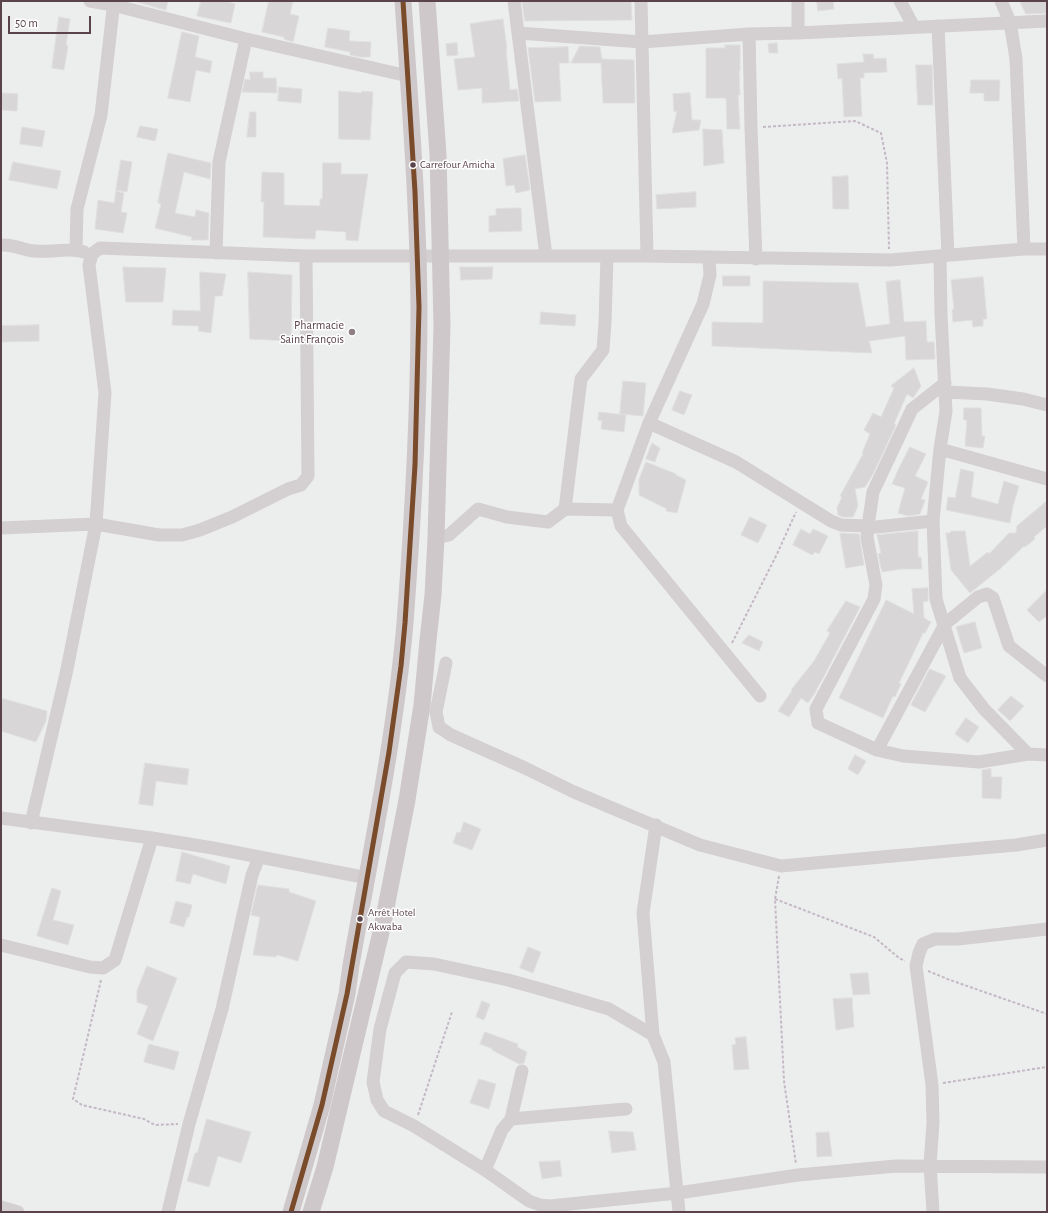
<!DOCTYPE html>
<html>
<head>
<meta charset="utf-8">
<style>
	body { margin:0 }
	#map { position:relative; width:1048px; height:1213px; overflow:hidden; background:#eceeed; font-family:"Alegreya Sans",sans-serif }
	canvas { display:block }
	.frame { position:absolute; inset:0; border:2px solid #5a434a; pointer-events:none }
	.scale { position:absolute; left:8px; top:16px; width:83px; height:18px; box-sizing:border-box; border:2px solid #5a434a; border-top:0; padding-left:5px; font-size:12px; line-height:14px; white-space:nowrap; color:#5a434a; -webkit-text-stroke:3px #fff; paint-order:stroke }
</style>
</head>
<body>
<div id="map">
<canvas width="1048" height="1213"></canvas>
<div class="frame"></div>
<div class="scale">50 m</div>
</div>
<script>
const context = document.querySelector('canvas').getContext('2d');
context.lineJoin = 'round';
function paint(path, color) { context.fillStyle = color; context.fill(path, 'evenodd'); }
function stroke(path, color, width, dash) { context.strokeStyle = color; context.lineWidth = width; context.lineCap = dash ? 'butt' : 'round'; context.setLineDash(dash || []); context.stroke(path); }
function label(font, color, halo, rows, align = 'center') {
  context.font = font + ' "Alegreya Sans",sans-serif'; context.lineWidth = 3; context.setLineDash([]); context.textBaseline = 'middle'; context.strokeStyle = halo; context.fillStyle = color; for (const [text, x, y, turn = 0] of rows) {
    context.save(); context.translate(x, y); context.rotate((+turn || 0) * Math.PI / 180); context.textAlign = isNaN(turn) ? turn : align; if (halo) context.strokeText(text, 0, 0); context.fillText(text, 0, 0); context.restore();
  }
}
const building = new Path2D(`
	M134,1H168L166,10Z
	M201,1H230L229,2L235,4L231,23L197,16Z
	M269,1H293L290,14L299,16L293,42L284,39V37L262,32Z
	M522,1H631L632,20L525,21Z
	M817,1H833L834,9L818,11Z
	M1020,1H1047V13L1026,14Z
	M59,17L70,19L66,45L68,46L64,70L52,68Z
	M503,19L507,49H506L510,90L517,89L519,101L482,103V88L458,90L454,59L475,57L470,24Z
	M328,28L350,31L349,41L371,42L370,57H360L350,55V52L325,47Z
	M182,32L199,36L195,57L212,61L210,73L196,70L190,102L168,98Z
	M457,43L458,55L447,56L446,44Z
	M777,43L778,53H769L768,44Z
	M725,45H740V71H739L740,95H738L740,129H727L726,98H706V48H725Z
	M580,46L600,47L602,59L634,60L635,103H603L601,63H571Z
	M568,47L569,63H559L561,101L535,102L528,48Z
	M863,54H873L874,59L886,58L887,72L864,73V78H860L862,116L844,117L842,78L838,79L837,64L864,62Z
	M916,65H932L933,105H918Z
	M250,72H263V78H276L277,93L242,92L245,79L250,80Z
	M971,80H1000L999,101H984V93H970Z
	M279,87L302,89L301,103L278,101Z
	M339,91L361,93L362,91L373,92L370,140L339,139Z
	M1,93L18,94L17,111L1,110Z
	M690,93L692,120H701L699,130L672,133L677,111L674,112L673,94Z
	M250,112H256V137H247Z
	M140,126L158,129L155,141L137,137Z
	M22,127L45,131L42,147L20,144Z
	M703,129L722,130L724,163L704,166Z
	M168,153L211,163L210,179L184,172L175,213L195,217L196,210L209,213L208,240H191L192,237L155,228L161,204L158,203Z
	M525,155L530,190L516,193L514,185L506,186L503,159Z
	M121,160L132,162L127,192L116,190Z
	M13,162L61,171L57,189L9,180Z
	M323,163H341V174H368L358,241L346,240V232L316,230L315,239L263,237L264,202H261L262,172L284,173V205L320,206V199H322Z
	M848,176L849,209H833L832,177Z
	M116,191L124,193L121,212L127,213L123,233L95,229L98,200L114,203Z
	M696,192V207L657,209L656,195Z
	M514,208H521L522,231L489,232V216L496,215V209Z
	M123,267L166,268L163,302H126Z
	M460,267H493L492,279L461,280Z
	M200,272L226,274L222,296H215L211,333L198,331L199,326L172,325L173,310L200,311Z
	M248,272L292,275L291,341L250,339Z
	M723,276H750V286H723Z
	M983,277L987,319H983V326L973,327L972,320L953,322L952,310L954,309L951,280Z
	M900,280L904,322L926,321L927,342H934L935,359L906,360L905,336L869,341L872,353L712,346V322L763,323V281L858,283L866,327L890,324L886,282Z
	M541,312L576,315L575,326L540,324Z
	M39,325V341L1,342V326Z
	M914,368L921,386L913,398L907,394L894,424L896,425L873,474L865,487L855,489L858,506L853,517H843L838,515L837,508L842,497L840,496L863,454L862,453L870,434L864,430L873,413L881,417L894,388L891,386Z
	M623,381L646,383L643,416L620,414Z
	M680,391L692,395L684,415L672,410Z
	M964,408H981L982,436H985L983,448L965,446L967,420H964Z
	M599,412L626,415L624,432L601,429L602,421L598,420Z
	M652,443L660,448L655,462L646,459Z
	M910,447L926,454L915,476L928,482L921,499L925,500L920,514L908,516L898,513L905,488L892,484L898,470Z
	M646,462L676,474V475L686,480L677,513L666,511L667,509L639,495V480Z
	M961,469L974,472L971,497L998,504L1004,481L1019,486L1013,506L1010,523L946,510L948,497L955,498Z
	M1047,501V526L1034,537L1035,539L1025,547L1024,546L1001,568L970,593L951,570L946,533H950L951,531H965L970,566L988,552L989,554L1009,533H1016L1017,526Z
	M750,517L767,525L758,543L741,535Z
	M801,529L810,534L813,529L828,536L819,554L815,552L812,555L793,545Z
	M918,531V557H921L922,569H901L882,572L878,554L881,553L877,535Z
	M840,533L859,534L864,565L846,568Z
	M928,588V601L923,602L924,618L931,622L925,633H923L899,683L901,684L895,697L893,696L883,718L839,698L886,600L914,614L912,589Z
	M1047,590V616L1039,622L1027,610Z
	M846,601L860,607L823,678L816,690H817L808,703L801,698L789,717L778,711L792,691L791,690L814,661L830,633L827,631Z
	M975,622L982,648L964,653L956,627Z
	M749,635L763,642L759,651L742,643Z
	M930,669L946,676L925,712L911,705Z
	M1011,696L1024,706L1010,721L998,710Z
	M1,698L47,711L46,721L36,742L1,731Z
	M966,718L979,727L968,743L955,734Z
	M855,755L866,761L858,775L848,769Z
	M145,763L189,769L187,785L156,781L153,806L139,804Z
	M991,769V777H1002L1001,799L982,798V770Z
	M464,822L481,829L472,850L453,843L457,832L460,833Z
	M182,852L230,866L226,884L193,874L190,884L176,881Z
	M258,885L289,889V892L316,901L298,961L277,955L276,957L253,955L260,917L251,915Z
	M52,888L61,891L53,920L74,925L68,945L37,936Z
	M176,901L192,905L189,917H187L184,927L170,923Z
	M528,947L541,952L533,973L520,968Z
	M147,966L177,978L153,1041L137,1034L148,1006L137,1002V991Z
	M868,973L870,994L853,995L850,974Z
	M852,998L854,1027L836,1030L833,999Z
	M482,1001L490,1004L484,1020L476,1017Z
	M485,1032L518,1044L517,1047L527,1052L524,1063L519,1064L492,1050L493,1049L480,1044Z
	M746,1037L749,1069L734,1070L732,1045L736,1044L735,1038Z
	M149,1044L179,1052L174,1070L144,1062Z
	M479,1079L496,1084L489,1109L470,1103Z
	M207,1119L251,1132L241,1163L218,1156L209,1187L187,1181L195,1153H197Z
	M609,1131L633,1132L636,1150L612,1153Z
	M829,1132L832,1156L817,1157L816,1133Z
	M560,1161L562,1176L542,1179L539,1162Z`);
const path = new Path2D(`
	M763,127L855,121L881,133L887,163L889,249
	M732,643L777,554L796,512
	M779,876L775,899L784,1081L796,1164
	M775,899L874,937L899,958L905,961
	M928,971L950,980L1047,1014
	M101,980L73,1099L82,1105L144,1119L155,1125L178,1124
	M943,1083L1047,1067
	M418,1115L452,1012`);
const minor = new Path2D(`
	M90,1L113,5L246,39L408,76
	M514,1L518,33L642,42L749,34L798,33L1047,21
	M641,1L647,256
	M798,1V33
	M900,1L914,27
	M1001,1L1010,22L1016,59L1024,249
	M938,26L948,255
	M518,33L546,256
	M749,34L751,128L756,259
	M1,245C14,244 22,250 34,251C51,253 68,247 84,252
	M76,250L77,209L101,115L114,1
	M216,253L219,162L246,39
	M940,256L941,315L946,411L940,449L933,521L936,599L960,678L984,709L1028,754L1047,755
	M946,392L987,394L1023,399L1047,405
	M649,423L736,462L831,521L841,525L868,526L867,537L876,585L874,599L816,709L818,723L877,750L945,624L978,597L987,594L993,598L1009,646L1047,676
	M940,449L1047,479
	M565,509L581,379L603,350L605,322L607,256
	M617,510L621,526L760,696
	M933,521L876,527L868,526L873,492L912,409L945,383
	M1,528L96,524L159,535H182L200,530L232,517L288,489L301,485L308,476L306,256
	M436,538L449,535L478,509L507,517L548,522L565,509L617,510L649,423L703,304L710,275L709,257
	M446,663L436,712L439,727L451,735L525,768L574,792L700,845L781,866L1016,845L1047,840
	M877,750L903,756L979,762L1028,754
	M1,818L152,838L213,848L368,878
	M31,823L66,674L96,524L105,393L89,265L92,254L100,248L306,256H647L890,260L1024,249H1047
	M656,825L643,913L653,1035L664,1062L679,1212
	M1,945L90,967L103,968L115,960L152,838
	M653,1035L609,1009L544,990L508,980L434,964L406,962L395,973L380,1029L373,1082L377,1100L384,1111L414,1126L485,1170L529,1201L540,1205L550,1206L678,1193L798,1175L896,1166L1047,1167
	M511,1119L522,1071
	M485,1170L502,1130L511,1119L626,1109
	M1,1207L18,1212
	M168,1212L189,1124L222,1009L252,875L259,857
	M933,1212L930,1165L933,1123L932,1085L916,966L919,953L923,944L935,939H958L1047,929`);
const major = new Path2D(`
	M291,1212L322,1105L347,994L351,965C371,851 395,738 405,623C413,518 419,412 419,307C418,205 410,103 403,1
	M311,1212L325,1167L382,928L407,800L422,705L428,640L433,595L436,538L442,326L438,154L427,1`);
const bus1 = new Path2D(`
	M291,1212L322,1105L347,994L389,752L401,666L405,623L415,465L419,307L415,192L403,1`);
const markers = [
	[413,165,3.5,"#5a434a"],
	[352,332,4,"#8d7f83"],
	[360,919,3.5,"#5a434a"]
];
const busNames = [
	["Carrefour Amicha",420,165],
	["Arrêt Hotel",368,913],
	["Akwaba",368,927]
];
const poiNames = [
	["Pharmacie",344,325],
	["Saint François",344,339]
];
paint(building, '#d8d6d6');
stroke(building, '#dfdfde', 1);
stroke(path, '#c4b8c5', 2, [3, 2]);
stroke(minor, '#d4cfd1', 13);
stroke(major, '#cfc8ca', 17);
stroke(bus1, '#7a4b2a', 5);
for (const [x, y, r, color] of markers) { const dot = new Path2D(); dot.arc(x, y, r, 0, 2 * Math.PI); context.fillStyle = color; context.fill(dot); stroke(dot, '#fff', 1.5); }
label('11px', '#5a434a', '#fff', busNames, 'left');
label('12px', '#5a434a', '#fff', poiNames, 'right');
</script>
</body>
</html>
